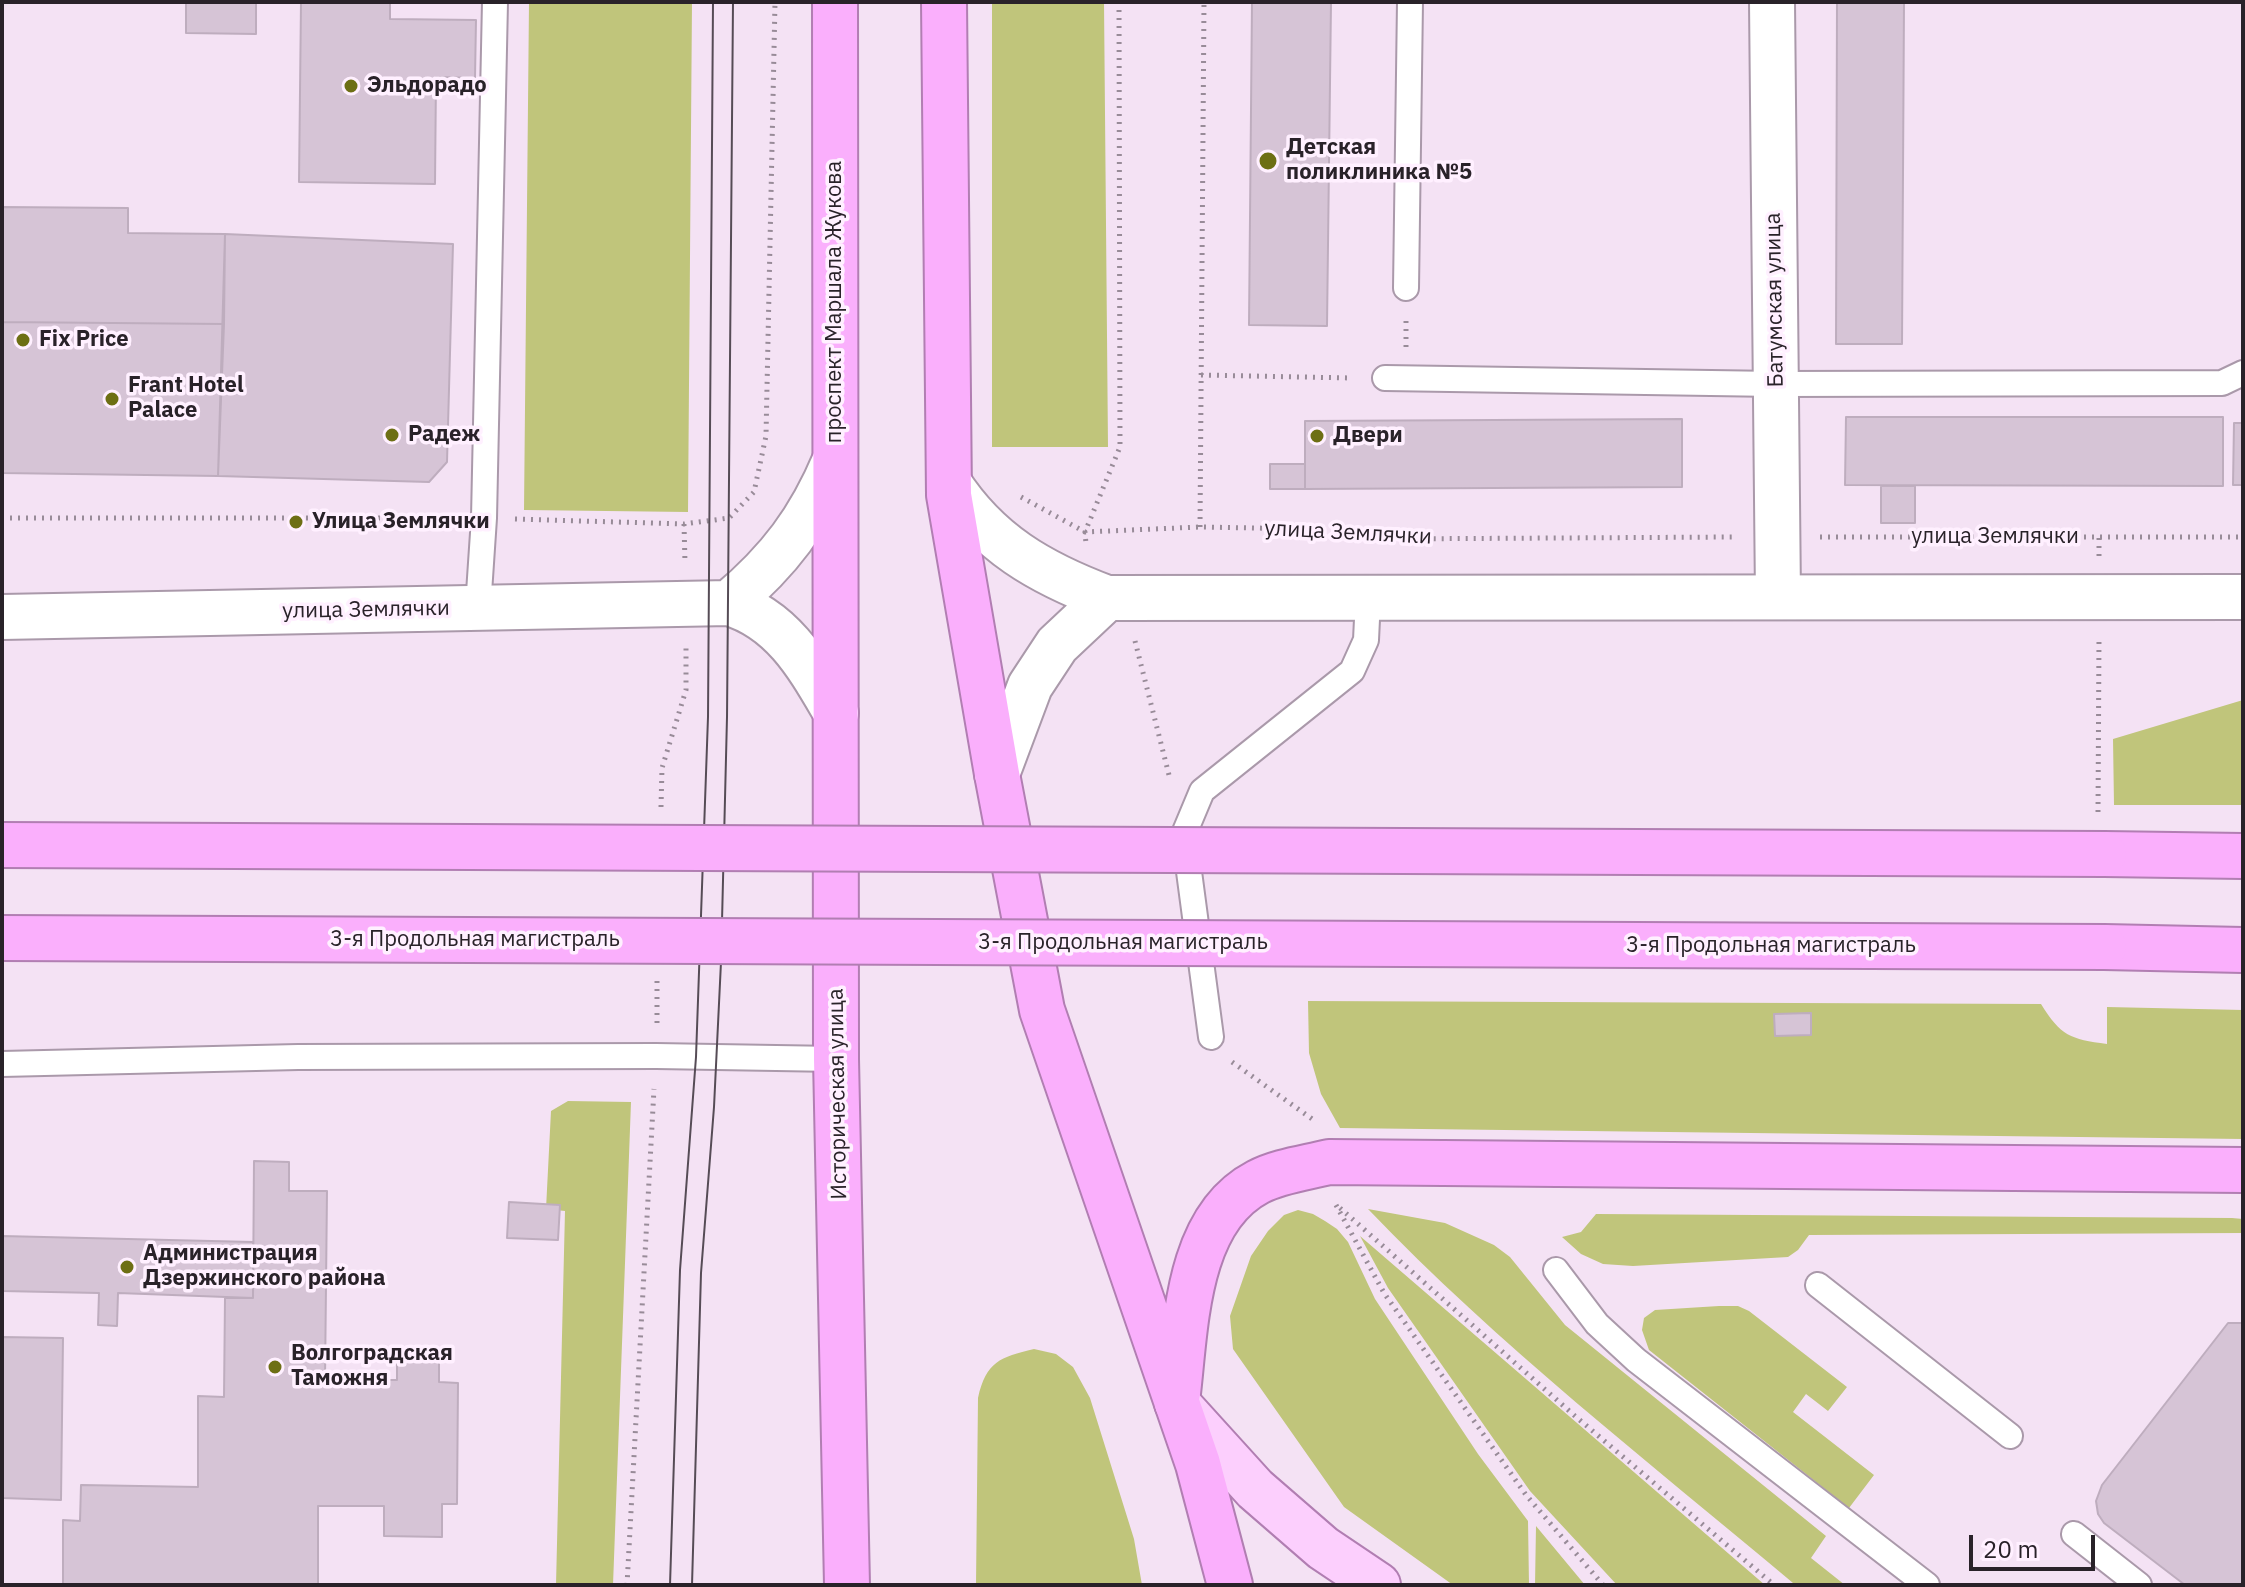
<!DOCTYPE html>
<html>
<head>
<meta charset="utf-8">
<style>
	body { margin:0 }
	#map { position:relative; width:2245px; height:1587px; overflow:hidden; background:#f4e2f4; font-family:"IBM Plex Sans",sans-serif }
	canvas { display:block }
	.frame { position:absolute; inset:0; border:4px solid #292229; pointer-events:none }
	.scale { position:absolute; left:1969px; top:1535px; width:126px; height:36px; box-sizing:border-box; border:4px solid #292229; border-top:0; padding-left:10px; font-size:24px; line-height:28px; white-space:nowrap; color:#292229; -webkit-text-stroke:6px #fff0ff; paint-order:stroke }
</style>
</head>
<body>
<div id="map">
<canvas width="2245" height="1587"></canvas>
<div class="frame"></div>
<div class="scale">20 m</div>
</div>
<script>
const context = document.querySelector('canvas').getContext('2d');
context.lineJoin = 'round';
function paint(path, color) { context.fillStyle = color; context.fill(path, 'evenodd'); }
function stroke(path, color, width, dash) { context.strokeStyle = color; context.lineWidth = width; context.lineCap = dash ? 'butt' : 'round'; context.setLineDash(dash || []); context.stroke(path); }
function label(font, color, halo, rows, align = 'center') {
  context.font = font + ' "IBM Plex Sans",sans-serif'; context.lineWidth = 7; context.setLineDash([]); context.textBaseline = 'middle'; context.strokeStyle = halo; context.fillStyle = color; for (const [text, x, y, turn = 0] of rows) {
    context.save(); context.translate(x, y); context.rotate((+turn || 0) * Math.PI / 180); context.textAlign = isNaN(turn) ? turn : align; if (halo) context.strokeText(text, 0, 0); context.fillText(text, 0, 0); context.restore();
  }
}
const green = new Path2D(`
	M529,2H692L688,512L524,510Z
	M992,2H1104L1108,447H992Z
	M2243,700V805H2114L2113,739Z
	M1308,1001L2041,1004C2061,1036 2070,1039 2107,1044V1007L2243,1010V1139L1340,1128L1321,1094L1309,1053Z
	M568,1101L631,1102L613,1585H556L565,1211L546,1209L551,1111Z
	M1368,1209L1445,1223L1494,1245L1510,1257L1565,1325L1826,1536L1811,1558L1845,1585L1793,1583C1649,1462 1498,1345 1368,1209Z
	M1298,1210L1313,1214L1325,1221L1337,1229L1348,1242L1375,1299L1478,1454L1528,1521L1529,1585H1453L1344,1507L1233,1349L1230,1316L1251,1256L1268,1231L1284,1215Z
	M1596,1214L2232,1218L2243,1219V1233L1809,1235L1798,1250L1788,1257L1633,1266L1603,1264L1581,1254L1562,1237L1581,1232Z
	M1360,1236L1765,1585H1617L1530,1491L1388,1288Z
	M1719,1306H1738L1749,1311L1847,1387L1828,1411L1806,1394L1793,1412L1874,1475L1849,1508L1649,1350L1642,1330L1644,1318L1655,1310Z
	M1034,1349L1056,1354L1073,1367L1090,1398L1134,1539L1142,1585H976L978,1398C986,1362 1000,1357 1034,1349Z
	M1536,1526L1585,1585H1535Z`);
const building = new Path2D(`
	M186,2H256V34L186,33Z
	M301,2H390V19L476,20L475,78L436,77L435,184L299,182Z
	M1252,2H1331L1327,326L1249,325Z
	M1837,2H1904L1902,344H1836Z
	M2,207L128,208V233L225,234L224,324L2,322Z
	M225,234L453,244L447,462L429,482L218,476Z
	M2,322L224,324L218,476L2,473Z
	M1846,417H2223V486L1845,485Z
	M1682,419V487L1305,489V421Z
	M2234,423H2243V485H2233Z
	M1270,464H1305V489H1270Z
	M1881,486H1915V523H1881Z
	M1811,1013V1035L1775,1036L1774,1014Z
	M254,1161L289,1162V1191H327L325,1380H397V1353L439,1354V1382L458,1383L457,1504H442V1537L384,1536V1506H318V1585H63V1520L80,1521L81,1485L198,1487V1396L224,1397L225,1298H253Z
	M509,1202L560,1205L558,1240L507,1238Z
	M2,1236L253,1242V1298L118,1293L117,1326L98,1325L99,1293L2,1291Z
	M2228,1323H2243V1585H2185L2104,1523L2098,1514L2096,1501L2102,1485Z
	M2,1337L63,1338L61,1500L2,1498Z`);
const path = new Path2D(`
	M1119,2L1120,447L1085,532L1200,527L1363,530L1380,539L1734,537
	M1406,347V321
	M1201,375L1352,378
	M1021,497L1085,532L1086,544
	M2,518H453
	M515,519L684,524L729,518L754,492L766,436L775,2
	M684,524L685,563
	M1200,527L1204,2
	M1820,537H2243
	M2099,556V537
	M1135,641L1170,779
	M661,807L662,768L686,690V645
	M2098,812L2099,638
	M657,1023V981
	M1232,1062L1315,1121
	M1336,1205L1384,1293L1526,1495L1603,1585
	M1340,1208L1575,1416L1774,1585
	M627,1585L654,1089`);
const lane = new Path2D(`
	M1406,288L1410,2
	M1385,378L1776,384L2222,383L2243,373
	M478,608L484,518L495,2
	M1211,1037L1184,834L1202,791L1352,671L1366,640L1368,598
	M2,1064L298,1057L656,1056L836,1059
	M1556,1270L1597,1324L1636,1360L1927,1585
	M1818,1285L2010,1436
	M2074,1534L2139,1585`);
const street = new Path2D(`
	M1772,2L1778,597`);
const secondary = new Path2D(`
	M949,483C988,543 1040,573 1107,598L2243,597
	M729,603C779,561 810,520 835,460
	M2,617L729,603C784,620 809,667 836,713
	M997,774L1030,686L1057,645L1107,598`);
const primary = new Path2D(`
	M1177,1403L1255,1489L1323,1548L1378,1585`);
const highway = new Path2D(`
	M835,2L836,1059L847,1585
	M944,2L949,495L997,774L1042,1010L1198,1464L1230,1585
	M2104,854L2243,856
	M2104,947L2243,950
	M1178,1393C1186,1324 1187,1219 1258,1182C1279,1171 1305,1168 1329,1162L2243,1170`);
const tram = new Path2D(`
	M670,1585L680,1270L696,1057L708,717L713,2
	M692,1585L701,1273L714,1107L721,962L727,717L733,2`);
const highwayBridge = new Path2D(`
	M2,845L2104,854
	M2,938L2104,947`);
const markers = [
	[351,86,8,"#6d6f14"],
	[1268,161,10,"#6d6f14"],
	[23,340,8,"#6d6f14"],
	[112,399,8,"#6d6f14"],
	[392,435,8,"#6d6f14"],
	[1317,436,8,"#6d6f14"],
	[296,522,8,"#6d6f14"],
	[127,1267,8,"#6d6f14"],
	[275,1367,8,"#6d6f14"]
];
const poiNames = [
	["Эльдорадо",367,86],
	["Детская",1286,148],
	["поликлиника №5",1286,173],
	["Fix Price",39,340],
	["Frant Hotel",128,386],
	["Palace",128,411],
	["Радеж",408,435],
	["Двери",1333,436],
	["Улица Землячки",312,522],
	["Администрация",143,1254],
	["Дзержинского района",143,1279],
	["Волгоградская",291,1354],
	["Таможня",291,1379]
];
const streetNames = [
	["Батумская улица",1775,300,-91],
	["проспект Маршала Жукова",835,302,-90],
	["улица Землячки",1348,533,3],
	["улица Землячки",1995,537],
	["улица Землячки",366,610,-1],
	["3-я Продольная магистраль",475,940],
	["3-я Продольная магистраль",1123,943],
	["3-я Продольная магистраль",1771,946],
	["Историческая улица",838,1094,-91]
];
paint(green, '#c0c57b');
paint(building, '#d6c4d6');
stroke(building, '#beadbe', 2);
stroke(lane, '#a9a', 28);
stroke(street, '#a9a', 48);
stroke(secondary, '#a9a', 48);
stroke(primary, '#b17eb2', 48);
stroke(highway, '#b17eb2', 48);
stroke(path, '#988b98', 5, [2, 6]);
stroke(lane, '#fff', 24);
stroke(street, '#fff', 44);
stroke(secondary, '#fff', 44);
stroke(primary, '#fccffd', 44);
stroke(highway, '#faaffc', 44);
stroke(tram, '#564c56', 2);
stroke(highwayBridge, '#b17eb2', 48, []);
stroke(highwayBridge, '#faaffc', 44);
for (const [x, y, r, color] of markers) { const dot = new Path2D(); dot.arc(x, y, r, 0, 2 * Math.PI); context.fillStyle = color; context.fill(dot); stroke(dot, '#fff0ff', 3); }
label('bold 22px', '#292229', '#fff0ff', poiNames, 'left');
label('22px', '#292229', '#fff0ff', streetNames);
</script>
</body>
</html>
